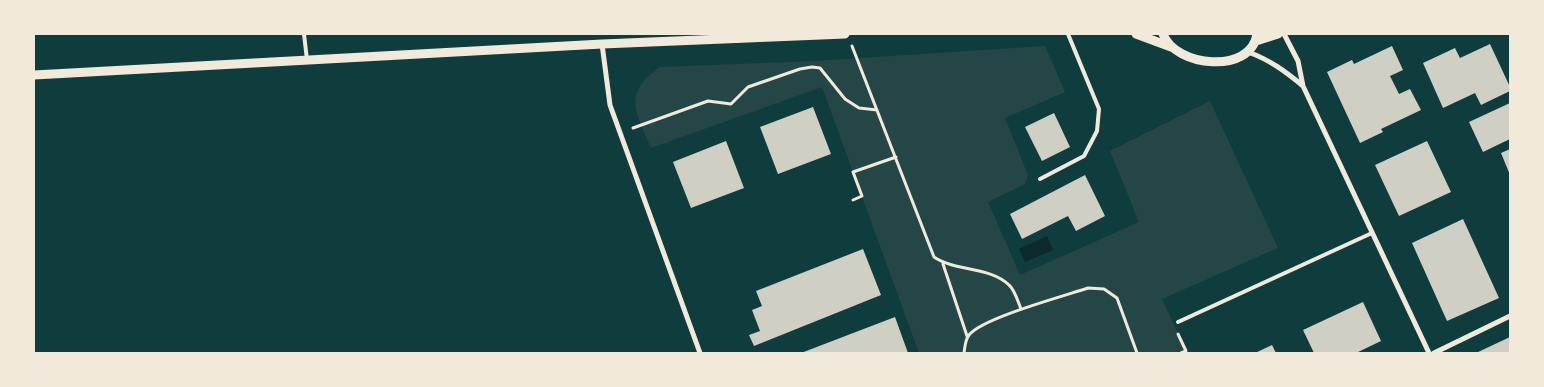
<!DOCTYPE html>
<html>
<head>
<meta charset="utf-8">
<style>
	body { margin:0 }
	#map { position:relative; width:1544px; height:387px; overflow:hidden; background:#0f3d3e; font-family:"Nunito Sans",sans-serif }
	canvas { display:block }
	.frame { position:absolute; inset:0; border:35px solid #f1e9da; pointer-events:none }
</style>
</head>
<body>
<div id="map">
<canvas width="1544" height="387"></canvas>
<div class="frame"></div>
</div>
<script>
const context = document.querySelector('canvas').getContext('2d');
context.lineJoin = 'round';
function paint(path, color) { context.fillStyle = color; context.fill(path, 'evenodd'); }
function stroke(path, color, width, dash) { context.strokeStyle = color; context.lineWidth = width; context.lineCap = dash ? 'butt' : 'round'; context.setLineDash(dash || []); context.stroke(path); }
const green = new Path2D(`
	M1045,46L1065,92L1005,118L1028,175L1025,184L988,202L1020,275L1139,222L1110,151L1210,101L1278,248L1162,299L1187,353H919L822,87L651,148C636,112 622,94 660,67L815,61Z`);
const water = new Path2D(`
	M1047,236L1053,250L1025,262L1019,249Z`);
const building = new Path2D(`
	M1490,44L1510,87V91L1481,105L1475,93L1443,108L1423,63L1455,48L1460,58Z
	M1392,46L1403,70L1390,76L1399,94L1410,89L1421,110L1381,129L1383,132L1360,143L1327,72L1352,60L1354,64Z
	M1510,103V139L1483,152L1469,122Z
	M813,107L831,154L778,174L760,127Z
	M1054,113L1070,147L1042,161L1025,127Z
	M726,141L744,188L691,208L673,162Z
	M1427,141L1451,192L1399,216L1375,165Z
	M1510,149V175L1501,153Z
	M1085,175L1105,216L1076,231L1068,216L1022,239L1010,214Z
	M1463,219L1499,298L1447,321L1412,243Z
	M863,249L881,295L754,346L749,335L760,331L752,310L762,306L756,291Z
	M1363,302L1381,341L1356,353H1314L1303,330Z
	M895,317L908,353H801Z
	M1510,337V353H1476Z
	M1272,345L1276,353H1255Z`);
const path = new Path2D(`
	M852,46L934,257C956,272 989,266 1009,285C1015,290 1018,302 1021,309
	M633,128L708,101L731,104L748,87L800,69L812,67L820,68L845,99L859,108L877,110
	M853,200L862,196L853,172L896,157
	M943,264L967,336
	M1178,334L1186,351L1181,353
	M964,353C965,347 965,340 969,335C982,318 1064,296 1088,288L1104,289L1117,298L1137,353`);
const service = new Path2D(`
	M304,34L307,60
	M1040,179L1084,156L1097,131L1099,109L1068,34
	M1178,322L1372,233`);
const minor = new Path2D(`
	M1284,34L1298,61L1303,86L1429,353
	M602,44L610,105L700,353
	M1248,52C1270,60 1285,71 1303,86
	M1434,353L1510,316`);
const tertiary = new Path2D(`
	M1136,34L1171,47
	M1163,34C1175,67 1251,75 1257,34
	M1256,41L1278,34
	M34,75L602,44L845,34`);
paint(green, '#244646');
paint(water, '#0a2a2b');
paint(building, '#cfcfc3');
stroke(path, '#f1e9da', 3);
stroke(service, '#f1e9da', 4);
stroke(minor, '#f1e9da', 5);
stroke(tertiary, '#f1e9da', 9);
</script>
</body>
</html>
